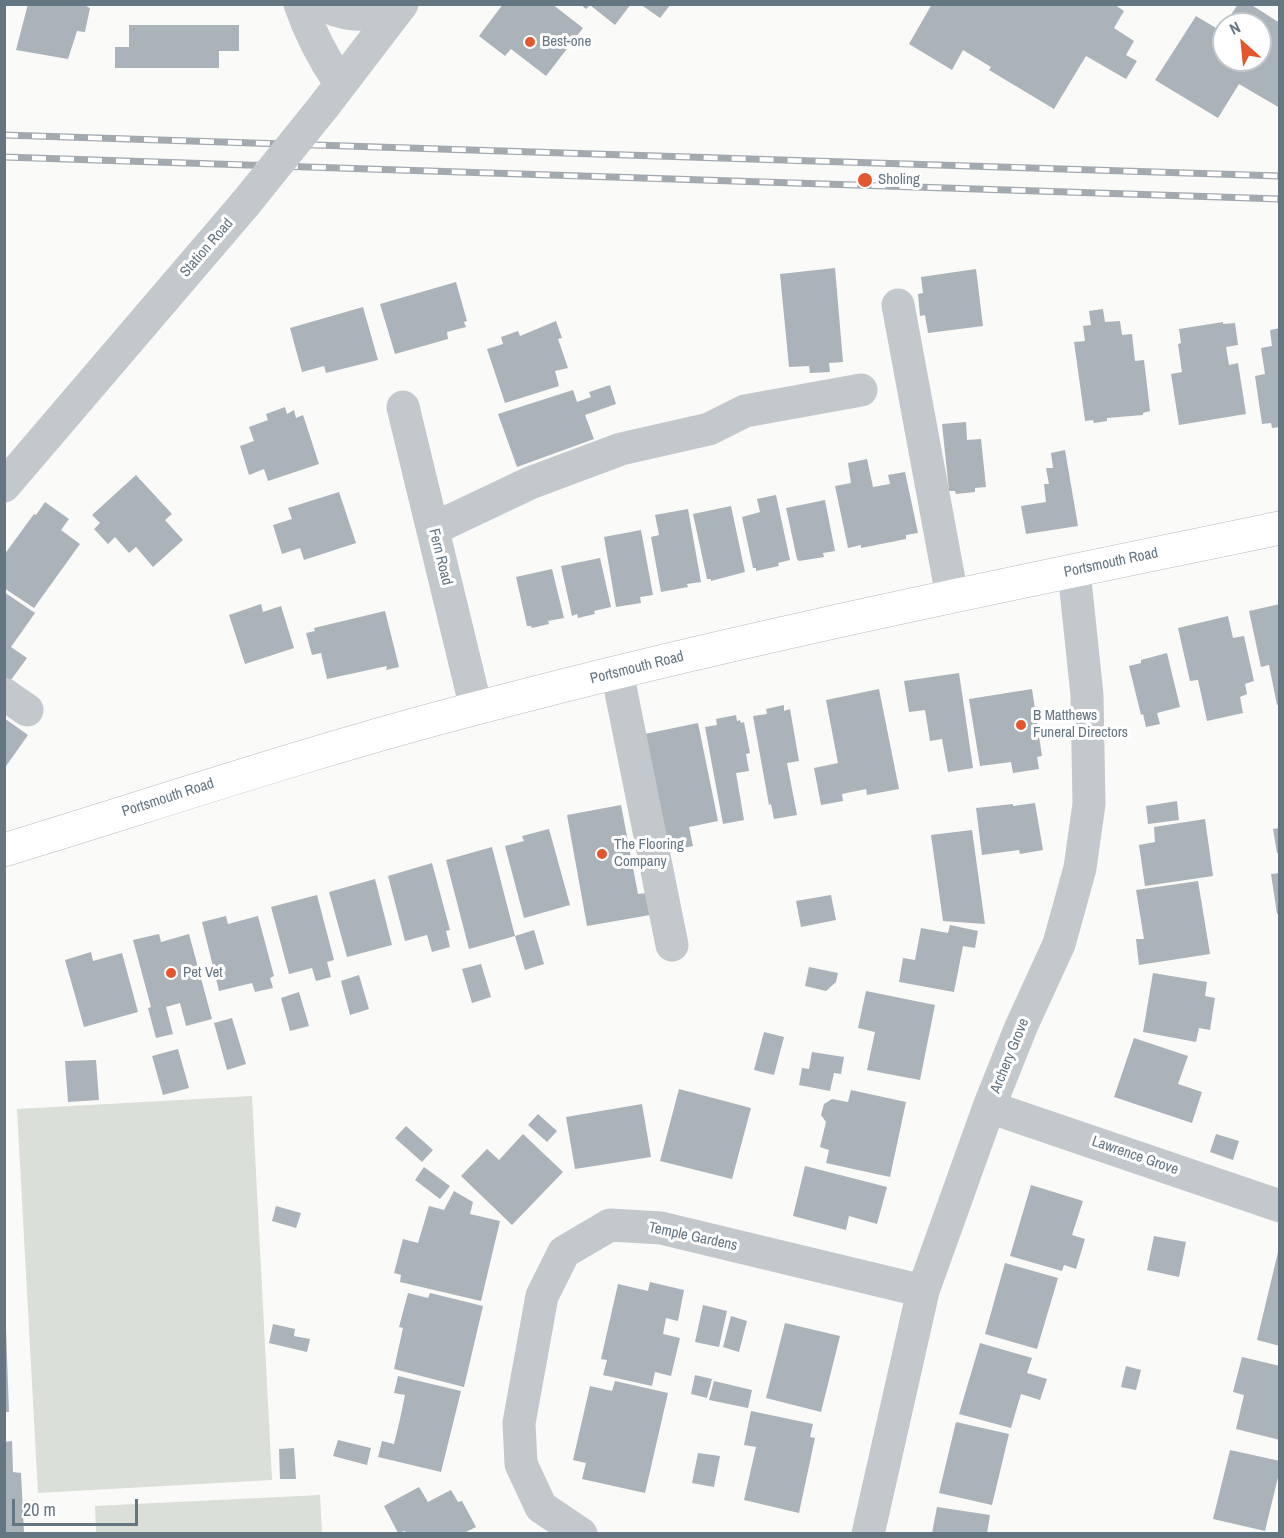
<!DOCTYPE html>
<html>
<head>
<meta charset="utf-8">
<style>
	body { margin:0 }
	#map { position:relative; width:1284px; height:1538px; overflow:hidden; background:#fafaf8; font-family:"Archivo Narrow",sans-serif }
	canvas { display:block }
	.frame { position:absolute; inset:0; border:6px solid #657683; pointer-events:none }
	.north { position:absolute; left:1212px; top:12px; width:60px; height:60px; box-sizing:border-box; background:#fff; border:2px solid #c1c8cd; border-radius:50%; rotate:333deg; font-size:16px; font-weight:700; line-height:24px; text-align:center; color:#657683 }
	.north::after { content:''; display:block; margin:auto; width:21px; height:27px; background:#e4572e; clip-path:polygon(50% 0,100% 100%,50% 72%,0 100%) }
	.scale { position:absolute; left:12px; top:1499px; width:126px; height:27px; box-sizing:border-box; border:3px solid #657683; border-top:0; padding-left:8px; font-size:18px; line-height:21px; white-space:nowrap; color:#657683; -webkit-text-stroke:4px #fff; paint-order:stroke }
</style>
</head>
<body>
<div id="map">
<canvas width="1284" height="1538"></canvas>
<div class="frame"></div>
<div class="north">N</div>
<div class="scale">20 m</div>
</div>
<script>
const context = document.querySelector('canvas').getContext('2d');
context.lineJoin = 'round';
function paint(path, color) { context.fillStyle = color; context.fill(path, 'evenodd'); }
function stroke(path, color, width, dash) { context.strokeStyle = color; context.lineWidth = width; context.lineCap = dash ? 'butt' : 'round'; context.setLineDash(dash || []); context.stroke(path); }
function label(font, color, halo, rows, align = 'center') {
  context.font = font + ' "Archivo Narrow",sans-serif'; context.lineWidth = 6; context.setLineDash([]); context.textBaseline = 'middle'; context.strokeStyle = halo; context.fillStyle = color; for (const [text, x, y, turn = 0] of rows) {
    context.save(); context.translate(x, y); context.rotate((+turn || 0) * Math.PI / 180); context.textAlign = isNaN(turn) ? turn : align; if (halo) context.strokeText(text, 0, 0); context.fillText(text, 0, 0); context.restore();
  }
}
const green = new Path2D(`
	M252,1096L272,1480L38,1493L17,1109Z
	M320,1495L322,1533H96L95,1506Z`);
const building = new Path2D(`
	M28,4H82L90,8L85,32L77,31L68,59L16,50Z
	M503,4H552L583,28L546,76L511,49L505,56L479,36Z
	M580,4H631L615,25L590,5L586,9Z
	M640,4H671L660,18Z
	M932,4H1114L1124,11L1114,28L1134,41L1126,55L1137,61L1126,79L1086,56L1054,109L989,70L991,67L963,50L952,70L909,44Z
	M1238,4H1250L1280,23V108L1239,84L1218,118L1155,80L1196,16L1221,31L1224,26V60H1260V24H1225Z
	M129,25H239V51H219V68H115V47H129Z
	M835,268L843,362L829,363L830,372L810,373L809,366L789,367L780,274Z
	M976,269L983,326L928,333L925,315L920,316L918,294L923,293L921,277Z
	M456,282L467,321L464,322L466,327L447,332L448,339L395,354L380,304Z
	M363,307L378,360L326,373L324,366L302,372L290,328Z
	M1103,309L1105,322L1120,321L1122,335L1132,334L1135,361L1144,360L1150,411L1143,413V415L1107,418V421L1094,423L1093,420L1085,421L1074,342L1085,341L1083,326L1091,325L1089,311Z
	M556,321L562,338L558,339L568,368L555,371L559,386L505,403L487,349L503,344L501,337L518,331L520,336Z
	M1223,322V324L1235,323L1238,345L1226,347L1229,365L1238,363L1246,414L1179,425L1171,374L1182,372L1178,344L1181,343L1179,329Z
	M1280,328V427L1272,428L1271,423L1262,424L1255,376L1265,374L1261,348L1272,346L1270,330Z
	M610,385L616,404L585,415L594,439L517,467L498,414L573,390L577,402L591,397L589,392Z
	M285,407L287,414L294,410L296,418L303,415L319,464L268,481L264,469L249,475L240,446L254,441L249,427L268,420L266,414Z
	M966,422L967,440L981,439L986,487L975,488V492L956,494L955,491H949L942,424Z
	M1065,450L1078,526L1026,534L1021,506L1046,502L1044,484H1049L1046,468H1053L1051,453Z
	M867,459L873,487L890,484L888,475L905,472L918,533L906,535V539L861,548V545L848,548L835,486L851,483L848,463Z
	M136,475L172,514L165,520L183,540L153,567L136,547L129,553L115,537L108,544L94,529L100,523L92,515Z
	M339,492L356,543L304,560L300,548L282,554L273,525L292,519L288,508Z
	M776,495L790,560L778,563L779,566L756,571V568H753L742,517L760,512L757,499Z
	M825,500L835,551L823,553L824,557L799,561L797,559L786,508Z
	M45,502L69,519L61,530L80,544L34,608L4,588V555L34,514L36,515Z
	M731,506L745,572L711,581V579H707L693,514Z
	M688,509L701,582L687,584L688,587L661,592L651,537L659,535L655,515Z
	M641,530L653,595L640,597L641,603L616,607L604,537Z
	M600,558L611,607L594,611L595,614L578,618L577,614L572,616L561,566Z
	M552,569L564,618L548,621L549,624L532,628L531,626H527L516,577Z
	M4,592L35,613L11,647L27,658L8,684L4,682Z
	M261,604L263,612L281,606L294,648L245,664L229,615Z
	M1280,604V704L1277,705L1269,665L1261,667L1249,611Z
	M385,611L399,667L386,670L387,666L327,679L321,653L312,655L306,633L315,631L314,628Z
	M1228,616L1233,638L1244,636L1254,681L1245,684L1247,694L1240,697L1243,713L1207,721L1198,680L1190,681L1178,628Z
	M1167,653L1180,707L1157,713L1160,724L1146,727L1143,714L1141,715L1129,666L1141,663V660Z
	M959,673L973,768L948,772L942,739L930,741L925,710L909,712L904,681Z
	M879,689L899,789L867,795L866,789L842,794L843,801L821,805L814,768L838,763L826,700Z
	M1032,689L1042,756L1037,757L1039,769L1013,773L1011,762L980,766L969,699Z
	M784,705V711L790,709L799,761L787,763L797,815L774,819L771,804L769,805L753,716L767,714L766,709Z
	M736,715L737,721L740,720L741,723L744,722L750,753L746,754L749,771L736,773L744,820L723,824L705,727L717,725L716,719Z
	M4,718L28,735L4,769Z
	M698,723L718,821L689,827L693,846L659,853L635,736Z
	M1177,801L1179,820L1148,824L1146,806Z
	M1035,803L1043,850L1020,854L1019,850L982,855L976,808L1013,804V806Z
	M621,805L638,894L647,893L650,915L587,926L567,815Z
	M1205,819L1213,876L1145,886L1139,845L1155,842L1154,827Z
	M1280,828V852L1277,853L1273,829Z
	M549,829L570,905L524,918L505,846L524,841L522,836Z
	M972,830L985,924L943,921L931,835Z
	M492,847L515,936L469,949L446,860Z
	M432,863L450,930L446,931L450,947L432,952L427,935L405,941L388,876Z
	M1280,873V914H1277L1271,874Z
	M375,879L392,945L347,957L329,892Z
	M1198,881L1210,954L1139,965L1136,939H1144L1136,890Z
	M317,895L334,960L327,962L331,977L316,981L312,968L289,974L271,907Z
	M831,895L836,920L801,927L796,901Z
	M226,916L228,924L258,916L274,976L270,978L273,988L255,992L252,983L219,991L202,922Z
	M950,925L978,931L975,948L963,946L954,992L899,982L903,958L915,960L921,928L948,933Z
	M534,930L544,964L525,970L515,936Z
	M159,934L161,942L189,934L212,1019L186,1026L180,1003L166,1007L173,1034L156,1038L148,1008L151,1007L133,940Z
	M91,952L93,961L122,953L138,1012L84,1027L65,960Z
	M481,964L491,997L472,1003L462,969Z
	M809,967L838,973L836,982L826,991L805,986Z
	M1153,973L1207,982L1205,996L1215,998L1210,1030L1199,1028L1196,1042L1143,1032Z
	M359,975L369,1009L350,1015L341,981Z
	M866,991L935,1005L920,1080L867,1070L875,1032L858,1028Z
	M299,992L309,1026L290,1031L281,998Z
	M232,1018L246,1064L227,1070L214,1023Z
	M764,1032L784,1037L774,1075L754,1070Z
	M1134,1038L1188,1056L1178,1084L1202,1092L1192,1123L1114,1097Z
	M178,1049L189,1088L163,1095L152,1056Z
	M812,1052L844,1057L841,1074L834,1073L830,1091L799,1085L802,1068L809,1069Z
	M96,1060L99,1100L68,1102L65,1061Z
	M679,1089L751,1108L732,1179L660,1161Z
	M851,1090L906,1102L890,1177L826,1163L829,1150L820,1147L826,1122L821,1115L824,1104L832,1099L848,1102Z
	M642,1104L651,1157L575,1169L566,1117Z
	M538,1114L557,1131L547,1142L528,1125Z
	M406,1126L433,1150L422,1162L395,1138Z
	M523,1134L563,1172L512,1225L461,1176L487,1149L499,1160Z
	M1216,1134L1239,1141L1233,1160L1210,1152Z
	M805,1166L887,1187L877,1224L849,1216L846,1230L793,1216Z
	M424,1167L450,1186L440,1199L415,1180Z
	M1031,1185L1083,1201L1072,1235L1085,1239L1076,1269L1064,1265L1062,1271L1010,1256Z
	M454,1191L473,1202L470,1214L500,1221L481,1301L400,1282L401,1275L394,1273L403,1239L418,1243L429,1206L444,1210Z
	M276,1206L301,1213L296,1228L272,1221Z
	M1154,1236L1186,1242L1179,1277L1147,1270Z
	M1279,1248H1280V1346L1257,1340Z
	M1005,1263L1058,1278L1037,1349L985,1334Z
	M650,1282L684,1290L678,1321L666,1318L663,1334L680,1338L671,1376L655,1372L652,1386L603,1375L607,1360L601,1359L618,1284L648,1291Z
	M408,1293L428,1298L430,1293L483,1306L464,1387L394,1369L403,1328L399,1327Z
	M703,1305L727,1311L719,1347L695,1342Z
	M731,1316L747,1321L739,1352L723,1347Z
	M785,1323L840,1336L821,1412L766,1398Z
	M273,1324L295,1329L294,1336L310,1339L307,1352L269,1343Z
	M4,1328H6L9,1412H4Z
	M980,1343L1032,1358L1027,1373L1047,1379L1040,1400L1021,1394L1011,1428L959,1414Z
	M1242,1357L1280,1366V1440L1236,1429L1244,1395L1233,1392Z
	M1126,1366L1141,1370L1136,1390L1121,1387Z
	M695,1375L712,1379L707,1398L691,1394Z
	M398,1376L461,1391L441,1472L378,1457L382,1441L394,1444L400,1419L405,1395L394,1393Z
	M615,1381L668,1393L645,1493L582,1479L586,1463L573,1460L590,1386L612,1391Z
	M714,1381L752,1390L748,1408L709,1400Z
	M751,1411L813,1424L810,1437L815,1438L799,1513L744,1500L756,1447L744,1445Z
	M956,1422L1009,1434L992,1505L939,1493Z
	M338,1440L371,1448L367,1465L333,1456Z
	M12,1441L13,1472L21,1473L24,1533H4V1442Z
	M294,1448L296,1479H280L279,1449Z
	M1230,1450L1280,1461V1469L1265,1531L1213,1519Z
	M698,1453L720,1456L714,1487L692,1483Z
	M419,1487L428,1502L451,1490L458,1502L462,1501L476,1527L464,1533H406L405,1531L398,1533L384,1506Z
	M937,1507L990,1515L987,1533H932Z`);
const minor = new Path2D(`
	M300,4C310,33 323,58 340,83
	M322,4C345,18 370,14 395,13
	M324,106L402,4
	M898,305L952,596
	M403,407L476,708
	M4,486L245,204
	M433,529L530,483L621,449L709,429L745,411L861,390
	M617,672L672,945
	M4,694L27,710
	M989,1107L1280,1206
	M581,1534L541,1507L521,1464L519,1423L542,1296L564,1252L610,1225L661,1228L923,1291
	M868,1534L923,1291L989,1107L1021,1027L1059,944L1080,868L1089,804L1087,695L1074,571`);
const major = new Path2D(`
	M4,850C161,802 315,750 473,709C739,638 1010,584 1280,528`);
const rail = new Path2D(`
	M4,135L1280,176
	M4,157L1280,199`);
const minorBridge = new Path2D(`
	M245,204L324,106`);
const markers = [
	[530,42,6,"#e4572e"],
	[865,180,8,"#e4572e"],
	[1021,725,6,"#e4572e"],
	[602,854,6,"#e4572e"],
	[171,973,6,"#e4572e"]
];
const poiNames = [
	["Best-one",542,42],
	["Sholing",878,180],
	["B Matthews",1033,716],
	["Funeral Directors",1033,733],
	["The Flooring",614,845],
	["Company",614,862],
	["Pet Vet",183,973]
];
const streetNames = [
	["Station Road",207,248,-49],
	["Fern Road",440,557,76],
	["Portsmouth Road",1111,563,-12],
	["Portsmouth Road",637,668,-14],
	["Portsmouth Road",168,798,-18],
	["Archery Grove",1010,1056,-68],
	["Lawrence Grove",1135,1156,19],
	["Temple Gardens",693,1237,12]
];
paint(green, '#dadfd7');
paint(building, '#aab3b9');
stroke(major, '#b5babe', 34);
stroke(minor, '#c3c8cc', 33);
stroke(major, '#fff', 33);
stroke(rail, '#a2aab0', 7);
stroke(rail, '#fff', 4.5, [14]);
stroke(minorBridge, '#c3c8cc', 33);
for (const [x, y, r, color] of markers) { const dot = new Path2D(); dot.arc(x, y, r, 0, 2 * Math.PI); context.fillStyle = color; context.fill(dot); stroke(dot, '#fff', 2); }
label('15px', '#657683', '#fff', poiNames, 'left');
label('15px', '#657683', '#fff', streetNames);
</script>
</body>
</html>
